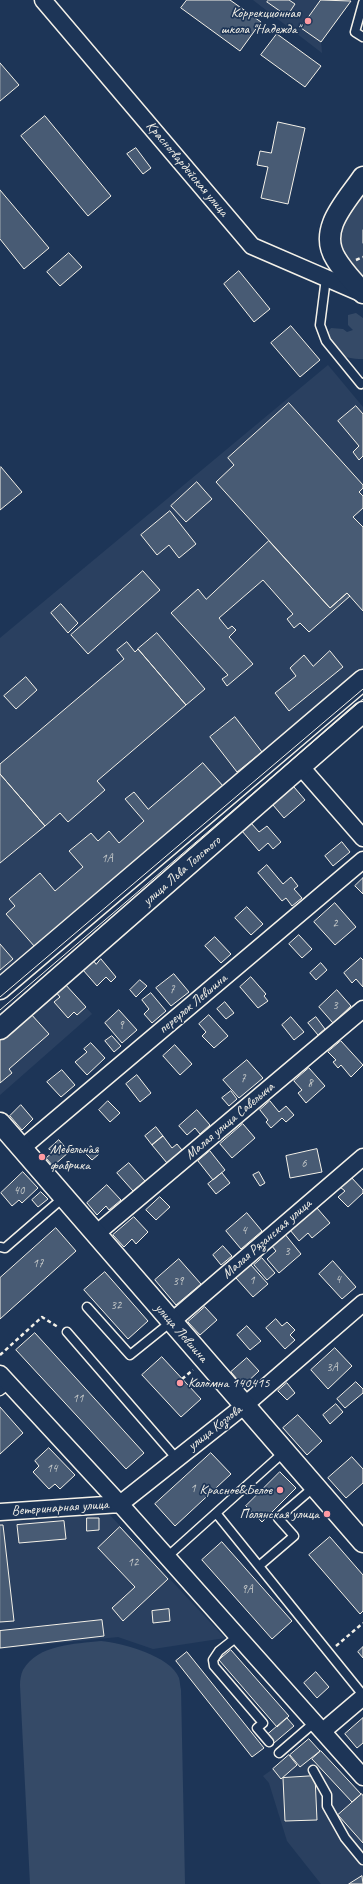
<!DOCTYPE html>
<html>
<head>
<meta charset="utf-8">
<style>
	body { margin:0 }
	canvas { display:block; background:#1d3557 }
</style>
</head>
<body>
<canvas width="363" height="1884"></canvas>
<script>
const context = document.querySelector('canvas').getContext('2d');
context.lineJoin = 'round';
function paint(path, color) { context.fillStyle = color; context.fill(path, 'evenodd'); }
function stroke(path, color, width, dash) { context.strokeStyle = color; context.lineWidth = width; context.lineCap = dash ? 'butt' : 'round'; context.setLineDash(dash || []); context.stroke(path); }
function label(font, color, halo, rows, align = 'center') {
  context.font = font + ' Caveat,sans-serif'; context.lineWidth = 3.5; context.setLineDash([]); context.textBaseline = 'middle'; context.strokeStyle = halo; context.fillStyle = color; for (const [text, x, y, turn = 0] of rows) {
    context.save(); context.translate(x, y); context.rotate((+turn || 0) * Math.PI / 180); context.textAlign = isNaN(turn) ? turn : align; if (halo) context.strokeText(text, 0, 0); context.fillText(text, 0, 0); context.restore();
  }
}
const built = new Path2D(`
	M253,0H351L321,42L322,53Z
	M328,365L363,407V673L0,977V638Z
	M64,983L92,1014L0,1095V1040Z
	M108,1513L225,1638L153,1649L118,1637L0,1649V1520Z
	M320,1751L363,1796V1884H321L287,1841L269,1783L263,1776L273,1769L281,1779L297,1765L300,1767Z`);
const green = new Path2D(`
	M363,190V279C326,237 334,233 363,190Z
	M356,313L363,318V359C341,359 336,353 327,333L331,328L343,329L347,332L353,330L348,325V315Z
	M101,1641C122,1643 171,1656 179,1678C180,1682 180,1686 181,1690L185,1884H30L20,1685C20,1680 21,1674 23,1670C38,1644 75,1644 101,1641Z`);
const building = new Path2D(`
	M187,0H230L261,22L240,51L181,8Z
	M269,0H289L295,4L287,16L267,2Z
	M321,0L351,1L321,42L301,28Z
	M277,34L321,66L305,87L261,55Z
	M0,63L19,85L0,101Z
	M45,116L111,196L88,216L21,136Z
	M278,122L305,128L288,204L261,198L268,167L257,165L260,151L271,153Z
	M136,148L151,168L143,174L127,154Z
	M0,190L49,248L24,269L0,239Z
	M69,253L82,267L60,286L47,272Z
	M239,271L270,309L254,322L224,284Z
	M291,326L320,360L300,377L271,343Z
	M289,403L363,485V488L359,492L363,496V508L353,517L363,527V611L347,593L330,608L216,482L234,465L228,458Z
	M356,406L363,414V456L359,460L353,452L359,446L338,421Z
	M1,467L22,492L0,510V468Z
	M197,482L212,499L186,522L171,506Z
	M170,511L196,544L179,558L169,545L157,555L141,535Z
	M269,541L330,608L347,593L350,596L309,632L300,623L294,628L287,619L293,614L263,580L219,618L228,629L232,626L236,630L229,637L253,664L227,686L222,679L228,675L171,613L198,589L206,599Z
	M143,571L160,590L88,654L71,635Z
	M61,604L78,623L68,633L51,613Z
	M157,633L205,689L186,705L138,649Z
	M127,642L135,652L138,649L186,705L97,781L105,790L68,822L60,813L45,826L0,774V764L124,659L117,650Z
	M330,651L343,667L289,711L275,693L296,676L290,668L304,655L313,666Z
	M26,677L37,690L16,709L4,696Z
	M235,717L262,752L237,772L210,737Z
	M203,763L223,786L35,947L6,914L15,906L9,899L40,873L55,891L83,867L69,851L91,833L98,841L109,831L119,843L144,821L125,799L134,792L148,809Z
	M0,774L45,826L0,863Z
	M294,787L305,800L284,818L273,805Z
	M251,823L259,832L267,826L281,842L273,849L268,843L259,851L242,831Z
	M342,842L350,852L333,866L325,856Z
	M267,865L283,884L291,877L298,886L294,889L302,898L292,906L286,898L282,901L258,873Z
	M363,878V894L355,886Z
	M335,903L356,927L335,945L314,922Z
	M247,907L263,924L251,935L235,918Z
	M299,935L312,949L302,958L289,944Z
	M215,937L231,954L221,963L205,946Z
	M0,944L13,959L0,970Z
	M361,958L363,960V987L356,979L352,983L344,973Z
	M101,959L116,977L111,982L106,977L97,986L83,970L93,960L96,964Z
	M321,963L327,970L316,980L310,973Z
	M174,974L189,992L171,1006L156,988Z
	M251,977L266,994L264,996L268,1001L258,1008L240,987Z
	M140,980L147,986L136,997L130,990Z
	M64,983L86,1007L77,1015L74,1012L68,1018L54,1002L60,997L55,991Z
	M337,990L351,1006L333,1023L319,1007Z
	M151,993L166,1011L152,1023L144,1014L149,1009L142,1000Z
	M225,1002L234,1013L226,1019L217,1009Z
	M119,1010L137,1030L122,1043L105,1023Z
	M30,1013L49,1034L9,1069L12,1073L0,1083V1040Z
	M209,1015L228,1036L214,1048L202,1036L206,1032L199,1024Z
	M291,1017L304,1032L294,1040L282,1025Z
	M316,1017L325,1029L318,1035L308,1023Z
	M112,1036L121,1046L114,1052L105,1041Z
	M341,1041L363,1065L351,1077L341,1065L338,1068L333,1062L336,1060L328,1052Z
	M91,1043L105,1058L87,1075L75,1062L87,1052L84,1049Z
	M175,1045L192,1064L180,1075L163,1056Z
	M247,1060L263,1078L239,1098L223,1080Z
	M309,1068L325,1086L306,1103L298,1093L302,1090L294,1081Z
	M62,1070L75,1085L61,1097L47,1082Z
	M137,1075L151,1093L140,1102L126,1084Z
	M231,1091L237,1099L229,1106L222,1098Z
	M108,1101L120,1113L110,1122L99,1110Z
	M270,1101L279,1112L286,1106L294,1115L286,1122L282,1118L271,1128L266,1122L268,1120L260,1110Z
	M21,1105L33,1119L22,1130L10,1116Z
	M197,1110L210,1125L200,1134L195,1128L187,1135L179,1126Z
	M243,1124L255,1138L232,1158L220,1144Z
	M156,1127L163,1136L152,1145L145,1136Z
	M163,1136L172,1148L177,1144L182,1150L167,1163L152,1145Z
	M59,1140L69,1152L53,1166L46,1158L53,1152L49,1149Z
	M91,1146L99,1154L92,1160L85,1153Z
	M317,1149L322,1172L290,1178L286,1156Z
	M210,1151L225,1170L213,1180L198,1161Z
	M129,1163L145,1181L133,1191L117,1173Z
	M23,1172L38,1188L22,1203L19,1200L12,1206L1,1193Z
	M259,1172L265,1183L260,1186L253,1175Z
	M222,1173L230,1183L216,1194L208,1184Z
	M351,1177L363,1190V1193L348,1207L338,1197L345,1191L340,1187Z
	M107,1185L121,1200L109,1210L106,1206L97,1215L87,1203Z
	M41,1192L48,1199L38,1207L32,1200Z
	M160,1197L170,1207L156,1220L146,1210Z
	M317,1208L330,1223L312,1238L308,1233L299,1241L290,1230Z
	M247,1213L262,1231L241,1249L226,1231Z
	M134,1217L148,1232L136,1244L132,1239L124,1247L113,1235Z
	M56,1228L76,1251L0,1319V1278Z
	M284,1233L301,1254L279,1273L267,1259L276,1251L271,1245Z
	M223,1246L232,1256L221,1265L213,1255Z
	M262,1258L275,1273L267,1280L254,1265Z
	M179,1259L201,1284L176,1305L155,1280Z
	M333,1261L356,1287L342,1299L319,1274Z
	M251,1265L268,1284L253,1297L236,1278Z
	M105,1272L148,1321L128,1339L84,1290Z
	M205,1307L217,1320L200,1335L188,1322Z
	M276,1319L282,1326L287,1322L295,1330L290,1335L295,1340L285,1349L266,1328Z
	M247,1326L261,1341L250,1350L237,1335Z
	M35,1333L144,1453L126,1469L16,1350Z
	M335,1348L352,1366L328,1389L311,1370Z
	M162,1357L201,1399L181,1417L142,1375Z
	M247,1358L259,1371L243,1386L231,1372Z
	M356,1382L363,1389V1393L345,1408L337,1399Z
	M287,1383L295,1393L287,1400L278,1391Z
	M336,1404L343,1412L330,1424L323,1415Z
	M0,1407L23,1433L0,1454Z
	M298,1415L322,1441L307,1455L283,1428Z
	M49,1448L75,1475L60,1489L55,1484L49,1489L33,1472L39,1466L35,1461Z
	M211,1453L231,1474L175,1526L155,1504Z
	M352,1457L363,1469V1483L346,1498L328,1478Z
	M280,1472L296,1488L262,1522L246,1506Z
	M87,1518H99V1530L87,1531Z
	M64,1521L66,1539L19,1543L17,1525Z
	M0,1525H3L14,1621L0,1622Z
	M120,1527L168,1579L123,1621L112,1608L135,1587L98,1548Z
	M330,1537L363,1575V1611L360,1614L309,1555Z
	M222,1542L292,1621L272,1639L202,1560Z
	M169,1609L170,1621L153,1623L152,1611Z
	M102,1620L104,1636L0,1648V1631Z
	M363,1647V1658L358,1652Z
	M231,1650L289,1716L277,1727L219,1660Z
	M187,1652L264,1748L252,1757L176,1661Z
	M316,1672L329,1687L317,1698L304,1683Z
	M287,1718L294,1726L274,1743L267,1735Z
	M363,1718V1743L357,1748L345,1734Z
	M309,1739L320,1751L300,1767L290,1755Z
	M321,1751L361,1794L352,1802L312,1759Z
	M289,1755L297,1765L281,1779L273,1769Z
	M315,1776L317,1820L285,1821L283,1778Z
	M362,1794L363,1796V1843L338,1815Z
	M362,1876L363,1884H349Z`);
const path = new Path2D(`
	M356,260L363,257
	M0,1355L42,1317L58,1327
	M182,1379L193,1370
	M336,1646L363,1623`);
const service = new Path2D(`
	M363,3L355,32L363,37
	M326,278L320,325L326,341L361,384L363,383
	M0,1247L5,1248L64,1197
	M87,1307L130,1355L171,1322
	M67,1332L177,1459
	M0,1391L9,1384
	M216,1513L363,1695
	M167,1557L284,1452
	M259,1566L294,1536L278,1518L314,1487
	M238,1636L219,1651L213,1660L214,1666L263,1723L257,1728L269,1742
	M279,1753L315,1722
	M313,1770L327,1795V1806L345,1838L363,1860`);
const minor = new Path2D(`
	M43,0L252,246L363,294
	M301,767L363,838
	M22,1148L363,860
	M97,1233L363,1009
	M171,1322L363,1157
	M0,1374L120,1504L363,1777
	M0,1512L120,1504L245,1405L363,1303
	M323,1731L363,1697`);
const tertiary = new Path2D(`
	M363,177C347,201 317,229 336,259C343,271 354,282 363,293
	M0,989L363,680
	M0,1029L363,712
	M0,1123L363,1542`);
const tram = new Path2D(`
	M363,230V243
	M0,997L363,689
	M0,1010L363,699`);
const markers = [
	[308,21,4,"#ff9aa2"],
	[42,1157,4,"#ff9aa2"],
	[180,1383,4,"#ff9aa2"],
	[280,1490,4,"#ff9aa2"],
	[327,1514,4,"#ff9aa2"]
];
const numberNames = [
	["1А",107,859],
	["2",335,924],
	["7",172,990],
	["3",335,1006],
	["9",121,1026],
	["7",243,1079],
	["8",310,1084],
	["6",304,1164],
	["40",19,1191],
	["4",244,1231],
	["3",287,1252],
	["17",38,1264],
	["4",338,1280],
	["1",252,1281],
	["39",178,1282],
	["32",116,1306],
	["3А",332,1368],
	["11",78,1399],
	["14",52,1469],
	["1",193,1489],
	["12",133,1563],
	["9А",247,1590]
];
const poiNames = [
	["Коррекционная",300,13],
	["школа \"Надежда\"",300,29],
	["Мебельная",50,1149,"left"],
	["фабрика",50,1165,"left"],
	["Коломна 140415",188,1383,"left"],
	["Красное&Белое",272,1490],
	["Полянская улица",319,1514]
];
const streetNames = [
	["Красногвардейская улица",187,169,50],
	["улица Льва Толстого",182,871,-41],
	["переулок Левшина",193,1004,-40],
	["Малая улица Савельича",230,1121,-40],
	["Малая Рязанская улица",267,1239,-41],
	["улица Левшина",181,1333,49],
	["улица Козлова",215,1428,-38],
	["Ветеринарная улица",60,1508,-4]
];
paint(built, '#2a4060');
paint(green, '#354a67');
paint(building, '#485b74');
stroke(building, '#f4f1e8', 1);
stroke(service, '#f4f1e8', 11);
stroke(minor, '#f4f1e8', 19);
stroke(tertiary, '#f4f1e8', 23);
stroke(path, '#f4f1e8', 2.5, [4, 3]);
stroke(service, '#1d3557', 8);
stroke(minor, '#1d3557', 16);
stroke(tertiary, '#1d3557', 20);
stroke(tram, '#f4f1e8', 1);
for (const [x, y, r, color] of markers) { const dot = new Path2D(); dot.arc(x, y, r, 0, 2 * Math.PI); context.fillStyle = color; context.fill(dot); stroke(dot, '#1d3557', 1.5); }
label('12px', '#c9cccb', null, numberNames);
label('14px', '#f4f1e8', '#1d3557', poiNames, 'right');
label('14px', '#f4f1e8', '#1d3557', streetNames);
</script>
</body>
</html>
